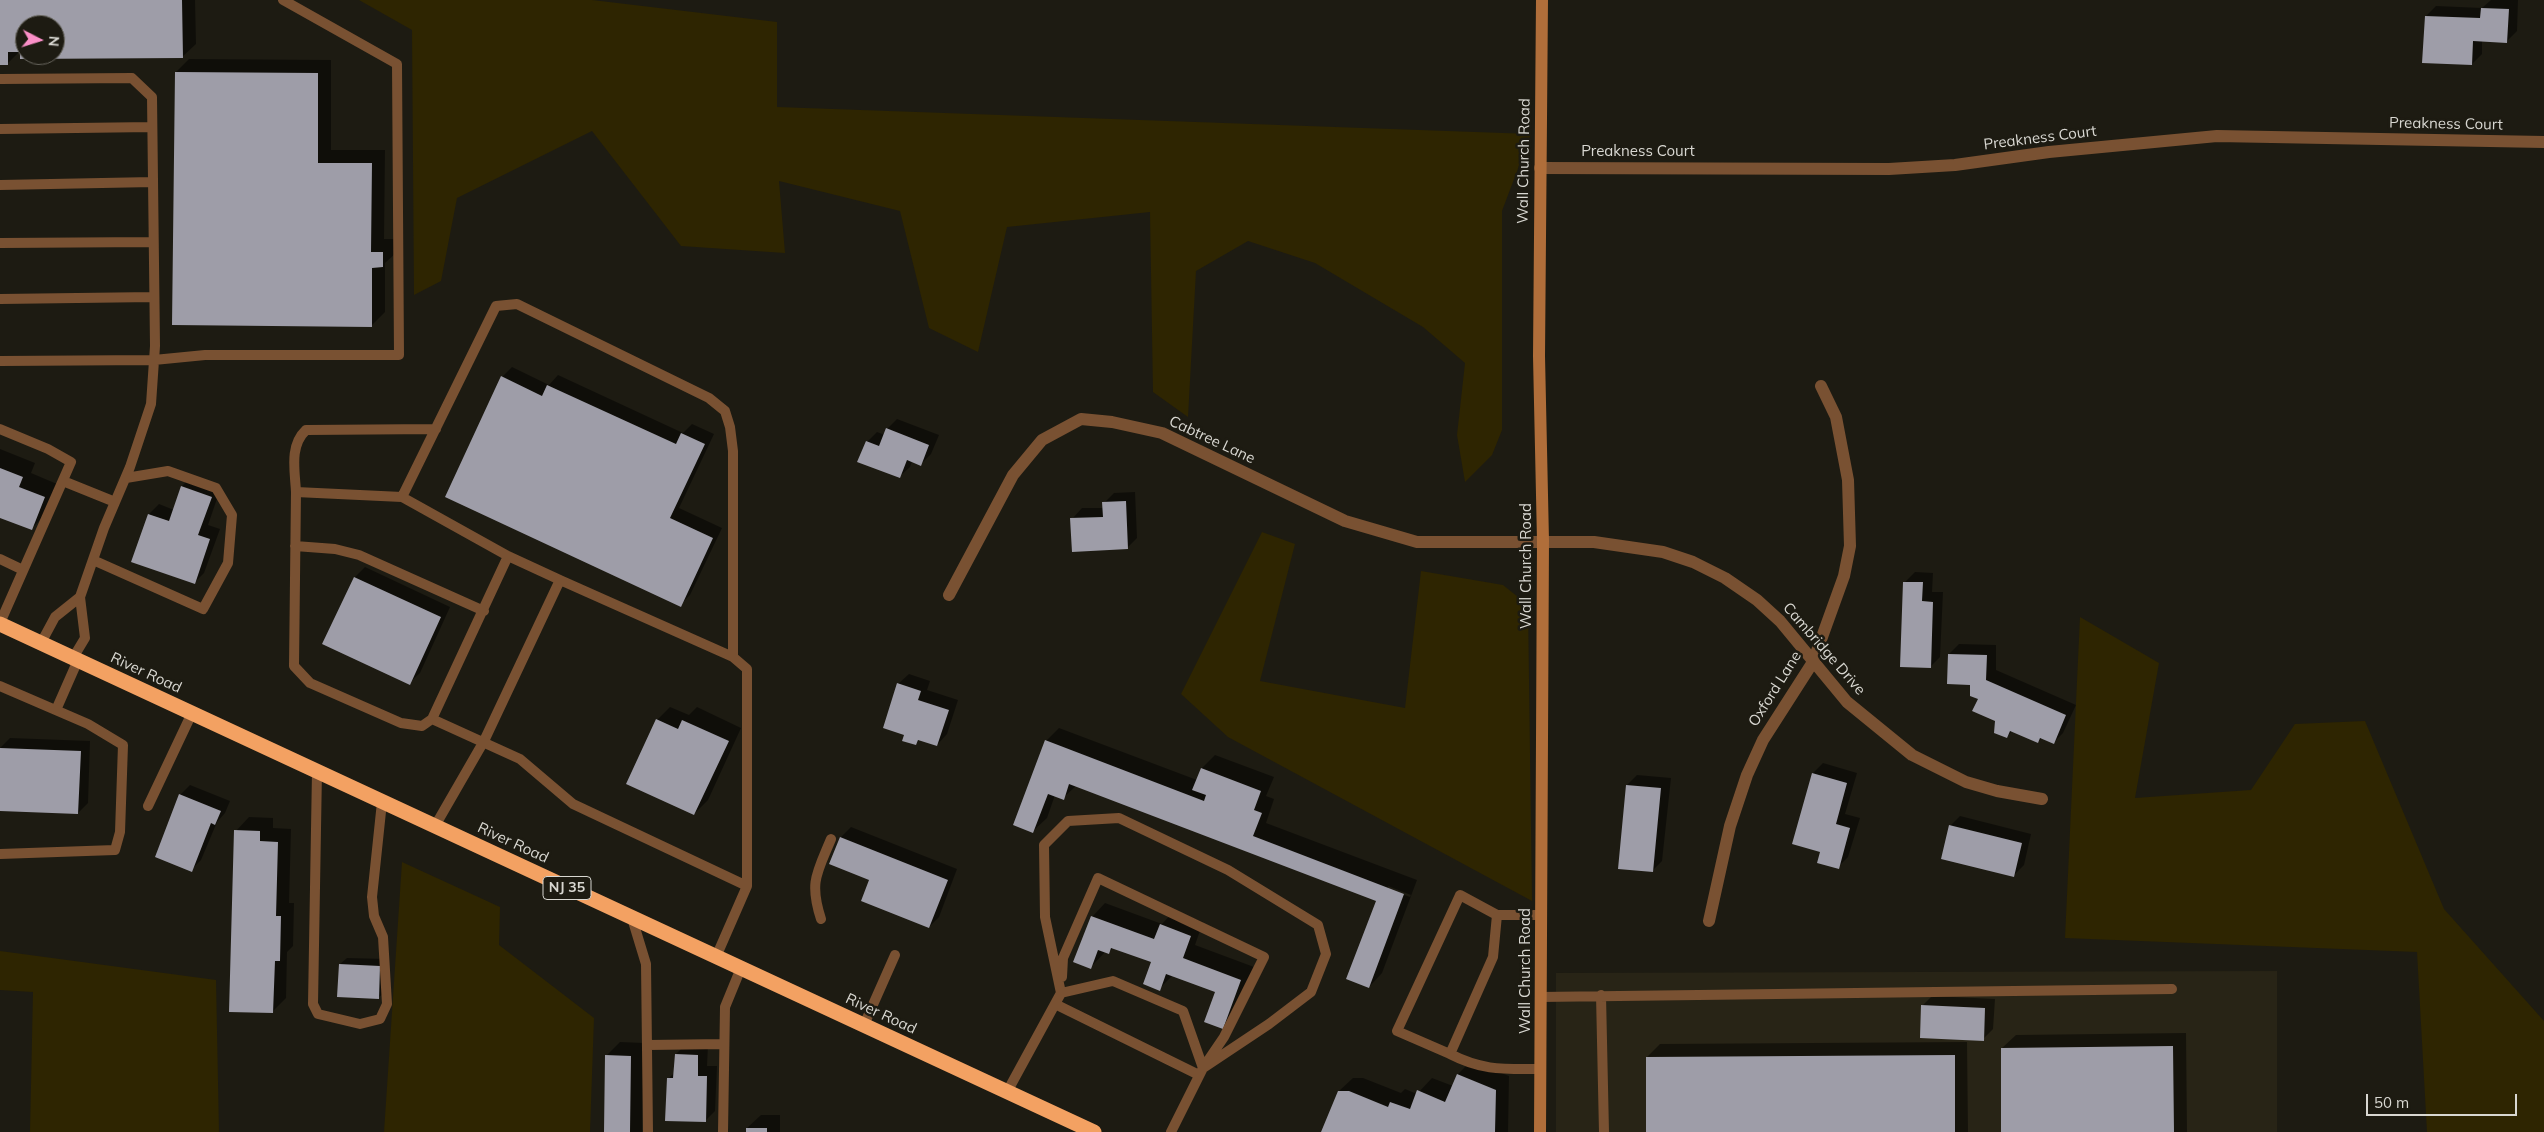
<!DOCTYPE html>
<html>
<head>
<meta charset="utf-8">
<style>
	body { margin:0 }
	#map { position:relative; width:2544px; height:1132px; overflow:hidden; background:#1d1b12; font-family:Mulish,sans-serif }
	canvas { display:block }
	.north { position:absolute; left:15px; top:15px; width:50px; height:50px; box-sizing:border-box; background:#1d1b12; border:1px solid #68665e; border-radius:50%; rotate:95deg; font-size:14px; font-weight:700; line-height:20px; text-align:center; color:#d8d7d1 }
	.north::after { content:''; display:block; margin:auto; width:18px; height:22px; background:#fa8fc7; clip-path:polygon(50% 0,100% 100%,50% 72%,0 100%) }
	.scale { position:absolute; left:2366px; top:1094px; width:151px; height:22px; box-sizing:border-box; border:2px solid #d8d7d1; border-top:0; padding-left:6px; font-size:15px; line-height:18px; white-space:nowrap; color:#d8d7d1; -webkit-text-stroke:4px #1d1b12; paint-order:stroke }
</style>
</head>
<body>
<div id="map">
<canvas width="2544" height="1132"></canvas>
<div class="north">N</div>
<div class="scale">50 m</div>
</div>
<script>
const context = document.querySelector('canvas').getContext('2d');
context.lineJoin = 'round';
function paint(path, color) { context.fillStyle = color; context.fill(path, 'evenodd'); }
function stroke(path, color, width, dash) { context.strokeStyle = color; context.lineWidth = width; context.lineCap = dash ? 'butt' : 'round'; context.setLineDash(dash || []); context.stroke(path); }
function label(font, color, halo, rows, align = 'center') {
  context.font = font + ' Mulish,sans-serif'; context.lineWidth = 5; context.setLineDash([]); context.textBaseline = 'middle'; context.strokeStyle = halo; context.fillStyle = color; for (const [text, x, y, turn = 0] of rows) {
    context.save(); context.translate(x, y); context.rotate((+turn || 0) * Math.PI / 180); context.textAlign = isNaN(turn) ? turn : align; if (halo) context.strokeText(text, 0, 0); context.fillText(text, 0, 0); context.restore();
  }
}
const built = new Path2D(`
	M2277,971V1132H1556V973Z`);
const green = new Path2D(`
	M359,0H592L777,22V107L1531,134L1502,211V430L1492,455L1465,482L1457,435L1465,363L1423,327L1315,263L1248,241L1196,271L1188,417L1153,392L1150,212L1007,227L978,352L929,328L900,211L779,181L785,253L681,246L592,131L457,198L441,281L414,295L412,30Z
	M1262,532L1295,544L1260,681L1405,708L1421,571L1503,585L1528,605L1532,901L1228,737L1181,694Z
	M2080,617L2159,663L2135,798L2251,790L2295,724L2365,721L2444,909L2544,1021V1132H2427L2417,952L2065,938Z
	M402,862L500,907L499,945L594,1018L590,1132H384Z
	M0,951L216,980L219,1132H30L33,992L0,990Z`);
const shadow = new Path2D(`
	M0,0H195L196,44L182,57L21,58V50L7,64H0ZM25,25H55V55H25Z
	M2491,0H2518L2517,31L2506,42L2482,41V54L2472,64L2426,16L2436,6L2482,8Z
	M189,59L331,60V150H385L384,239H396V253L385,263V312L371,326L176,72Z
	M512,367L549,385L558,375L683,433L692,424L714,434L679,508L722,528L690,595L680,605L502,377Z
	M897,419L939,435L931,454L921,464L912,461L910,467L899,477L867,442L877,432L885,435L887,429Z
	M0,449L35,463L31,473L57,484L45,515L31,529L0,516Z
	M192,476L221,487L208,525L220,529L204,573L194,583L149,514L159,504L174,510L182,486Z
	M1135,492L1137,538L1127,548L1072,519L1082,508H1104V503L1114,493Z
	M365,567L450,607L420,673L409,683L324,644L355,577Z
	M1915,572L1933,573L1932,592H1943L1940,657L1930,667L1905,582Z
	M1959,644L1996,645V670L2076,705L2063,733L2053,743L2042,738L2038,742L2012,731L2007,737L1949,654Z
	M909,674L930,681L927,690L958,700L947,734L937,745L920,739L916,744L898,684Z
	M670,707L689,715L697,707L741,728L708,800L694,814L657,720Z
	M1059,728L1197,780L1202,768L1215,755L1274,777L1266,796L1274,799L1266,823L1417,880L1382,973L1369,987L1377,900L1076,786L1063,798L1055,795L1047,818L1033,831L1046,741ZM1388,886L1411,895L1410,897L1388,889Z
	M10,738L90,741L88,803L78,813L0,810V748Z
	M1823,763L1857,773L1845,814L1860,818L1848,857L1838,867L1822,851L1813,773Z
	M1637,775L1671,778L1662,861L1652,871L1627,785Z
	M190,785L230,801L225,813L217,822L201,860L191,870L180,795Z
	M1960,816L2031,834L2024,865L2014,875L1950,826Z
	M249,817L273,818V828L291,829L289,903H294L293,946L287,952L286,998L272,1012L236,831Z
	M851,827L957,869L939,917L929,927L871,879L831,864L841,837Z
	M1105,903L1162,924L1174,911L1203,922L1195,945L1254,967L1236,1015L1223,1028L1216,991L1173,975L1159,989L1153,962L1114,947L1108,953L1105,952L1091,967L1092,917Z
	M347,958L386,959L385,992L378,998L340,964Z
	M1932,996L1995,999L1993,1029L1983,1039L1922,1006Z
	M2186,1033L2187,1132H2003L2002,1048L2016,1035Z
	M620,1042L644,1043L642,1132H605L606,1056Z
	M1967,1042L1968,1132H1647V1057L1660,1044Z
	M686,1044L708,1045L707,1066H717L715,1111L705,1121L668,1079L675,1072L676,1054Z
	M1471,1061L1509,1076L1508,1132H1323L1339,1091L1353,1078H1363L1401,1093L1405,1089L1417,1094L1432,1078L1453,1086L1458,1074Z
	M761,1115H780V1132H747V1128Z`);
const building = new Path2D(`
	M0,0H182L183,58L20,59V52H8V65H0ZM25,25H55V55H25Z
	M2481,8L2509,9L2507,43L2473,41L2472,65L2422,63L2425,16L2480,18Z
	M175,72L318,73V163H372L371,252H383V267L372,268V327L172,325Z
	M501,376L542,396L547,385L676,444L681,433L705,444L670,518L713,538L681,607L445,497Z
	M886,428L929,445L921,466L907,460L900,478L857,462L866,441L879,446Z
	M0,468L23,477L19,487L45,497L32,530L0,518Z
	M181,486L212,497L198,535L210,539L195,584L131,562L148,514L169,521Z
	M1126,501L1128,549L1072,552L1070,518L1103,517L1102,502Z
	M354,577L441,617L410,685L322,644Z
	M1903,582H1923L1922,601L1933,602L1931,668L1900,667Z
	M1948,654L1987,655L1986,680L2066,715L2054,744L2040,738L2038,743L2010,731L2007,738L1994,733L1995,721L1972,711L1978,699L1970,696V685L1947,684Z
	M897,683L921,691L918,700L949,710L937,746L918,740L916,745L902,741L904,735L883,728Z
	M656,719L678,729L682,720L729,741L694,815L626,784Z
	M1045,740L1204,801L1206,795L1192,790L1201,768L1261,791L1254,810L1262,813L1253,836L1404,894L1369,988L1346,979L1376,901L1069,784L1064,800L1048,794L1033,833L1013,825Z
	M0,748L81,751L78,814L0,811Z
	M1812,773L1847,783L1836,824L1850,828L1839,869L1817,863L1820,852L1792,844Z
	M1626,785L1661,788L1653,872L1618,869Z
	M179,794L221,811L215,825L211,823L192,872L155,857Z
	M1949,825L2022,843L2014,877L1941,859Z
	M234,830L260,831V841L278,842L276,916H281L280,961H275L273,1013L229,1012Z
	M840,837L948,880L929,928L861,901L869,880L829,864Z
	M1091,916L1154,939L1160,924L1191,936L1183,958L1241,980L1223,1029L1204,1022L1215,992L1166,974L1160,991L1143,984L1151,962L1111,948L1109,954L1098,950L1091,969L1073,962Z
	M339,964L380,966L379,999L337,997Z
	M1921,1005L1985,1008L1984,1041L1920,1038Z
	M2173,1046L2174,1132H2001V1048Z
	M675,1054L698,1055V1076H707L706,1122L665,1121L667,1078H673Z
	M605,1055L631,1056L630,1132H604Z
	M1955,1055V1132H1646V1057Z
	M1457,1074L1496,1090L1495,1132H1321L1338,1091H1349L1388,1107L1390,1102L1410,1109L1417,1090L1445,1102Z
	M746,1128H767V1132H746Z`);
const lane = new Path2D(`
	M0,79L132,78L152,97L155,346L151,404L130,467L104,528L80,597L85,638L73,658
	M0,129L152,127
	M0,185L153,182
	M0,243L153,242
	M0,299L154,297
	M0,361L154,360L205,355H399L397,64L283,0
	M0,429L48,449L71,462L0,623
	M63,481L115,502
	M296,492C295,471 289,446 306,430L436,429
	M402,497L508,556L432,719
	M295,546L335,549L359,555L484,611
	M508,556L560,580
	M0,559L23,570
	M93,560L203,609L228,563L232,515L216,488L168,471L126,478
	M41,643L55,617L80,597
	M733,657V451L730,427L725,411L709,398L517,304L496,306L402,497L296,492L294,666L310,683L401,723L422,726L432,719L520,759L573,804L747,886
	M0,686L88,724L123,745L120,832L115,850L0,854
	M56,710L78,660
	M317,771L313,1004L318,1014L360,1024L380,1019L387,1004L383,937L374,916L372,897L382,802
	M148,806L192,713
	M435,826L484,741L560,580L733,657L747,669V886L716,957
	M1497,915L1460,895L1397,1031L1450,1054L1493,957L1497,915H1541
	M632,918L646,964L648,1132
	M821,919C809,882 817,873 831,839
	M1062,977L1063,958L1098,878L1264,957L1224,1037L1207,1062
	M1061,993L1045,917L1044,845L1068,821L1119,818L1228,870L1318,925L1326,954L1311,992L1269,1024L1203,1068
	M1601,995L1604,1132
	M1540,997L2172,989
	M1055,1004L1199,1075
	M864,1025L895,955
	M648,1045L724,1044
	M1450,1054C1483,1071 1504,1069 1540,1069
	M1007,1092L1061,993L1113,981L1183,1011L1203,1068L1171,1132
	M723,1132L725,1007L741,968`);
const street = new Path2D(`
	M1540,168L1889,169L1955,165L2049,152L2217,136L2544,142
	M949,595L1013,475L1042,440L1081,419L1112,422L1162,433L1345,521L1417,542H1594L1663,552L1693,562L1725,578L1757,600L1780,621L1847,702L1912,755L1966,782L1997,791L2042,799
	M1709,921L1730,826L1747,775L1763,740L1813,662L1844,576L1850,546L1848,480L1836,417L1821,386`);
const secondary = new Path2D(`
	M1540,1132L1543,541L1539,356L1542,0`);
const highway = new Path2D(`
	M0,624L1094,1132`);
const shields = [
	[567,888,48]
];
const shieldNames = [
	["NJ 35",567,888]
];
const streetNames = [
	["Preakness Court",2446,124,1],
	["Preakness Court",2040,138,-7],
	["Preakness Court",1638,151],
	["Wall Church Road",1524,161,-89],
	["Cabtree Lane",1212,440,25],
	["Wall Church Road",1526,566,-90],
	["Cambridge Drive",1824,649,49],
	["River Road",146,673,25],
	["Oxford Lane",1775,689,-58],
	["River Road",513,843,25],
	["Wall Church Road",1525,971,-90],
	["River Road",881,1014,25]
];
paint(built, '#282416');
paint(green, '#2e2501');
paint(shadow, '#0007');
paint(building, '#9e9da8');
stroke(lane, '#795132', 10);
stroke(street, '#795132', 12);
stroke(secondary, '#b06e3a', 12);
stroke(highway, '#f3a162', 15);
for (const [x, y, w] of shields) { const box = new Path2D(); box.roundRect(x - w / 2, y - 11.5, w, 23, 4); context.fillStyle = '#1d1b12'; context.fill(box); stroke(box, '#d8d7d1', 1); }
label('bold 14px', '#d8d7d1', null, shieldNames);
label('15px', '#d8d7d1', '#1d1b12', streetNames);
</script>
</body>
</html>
